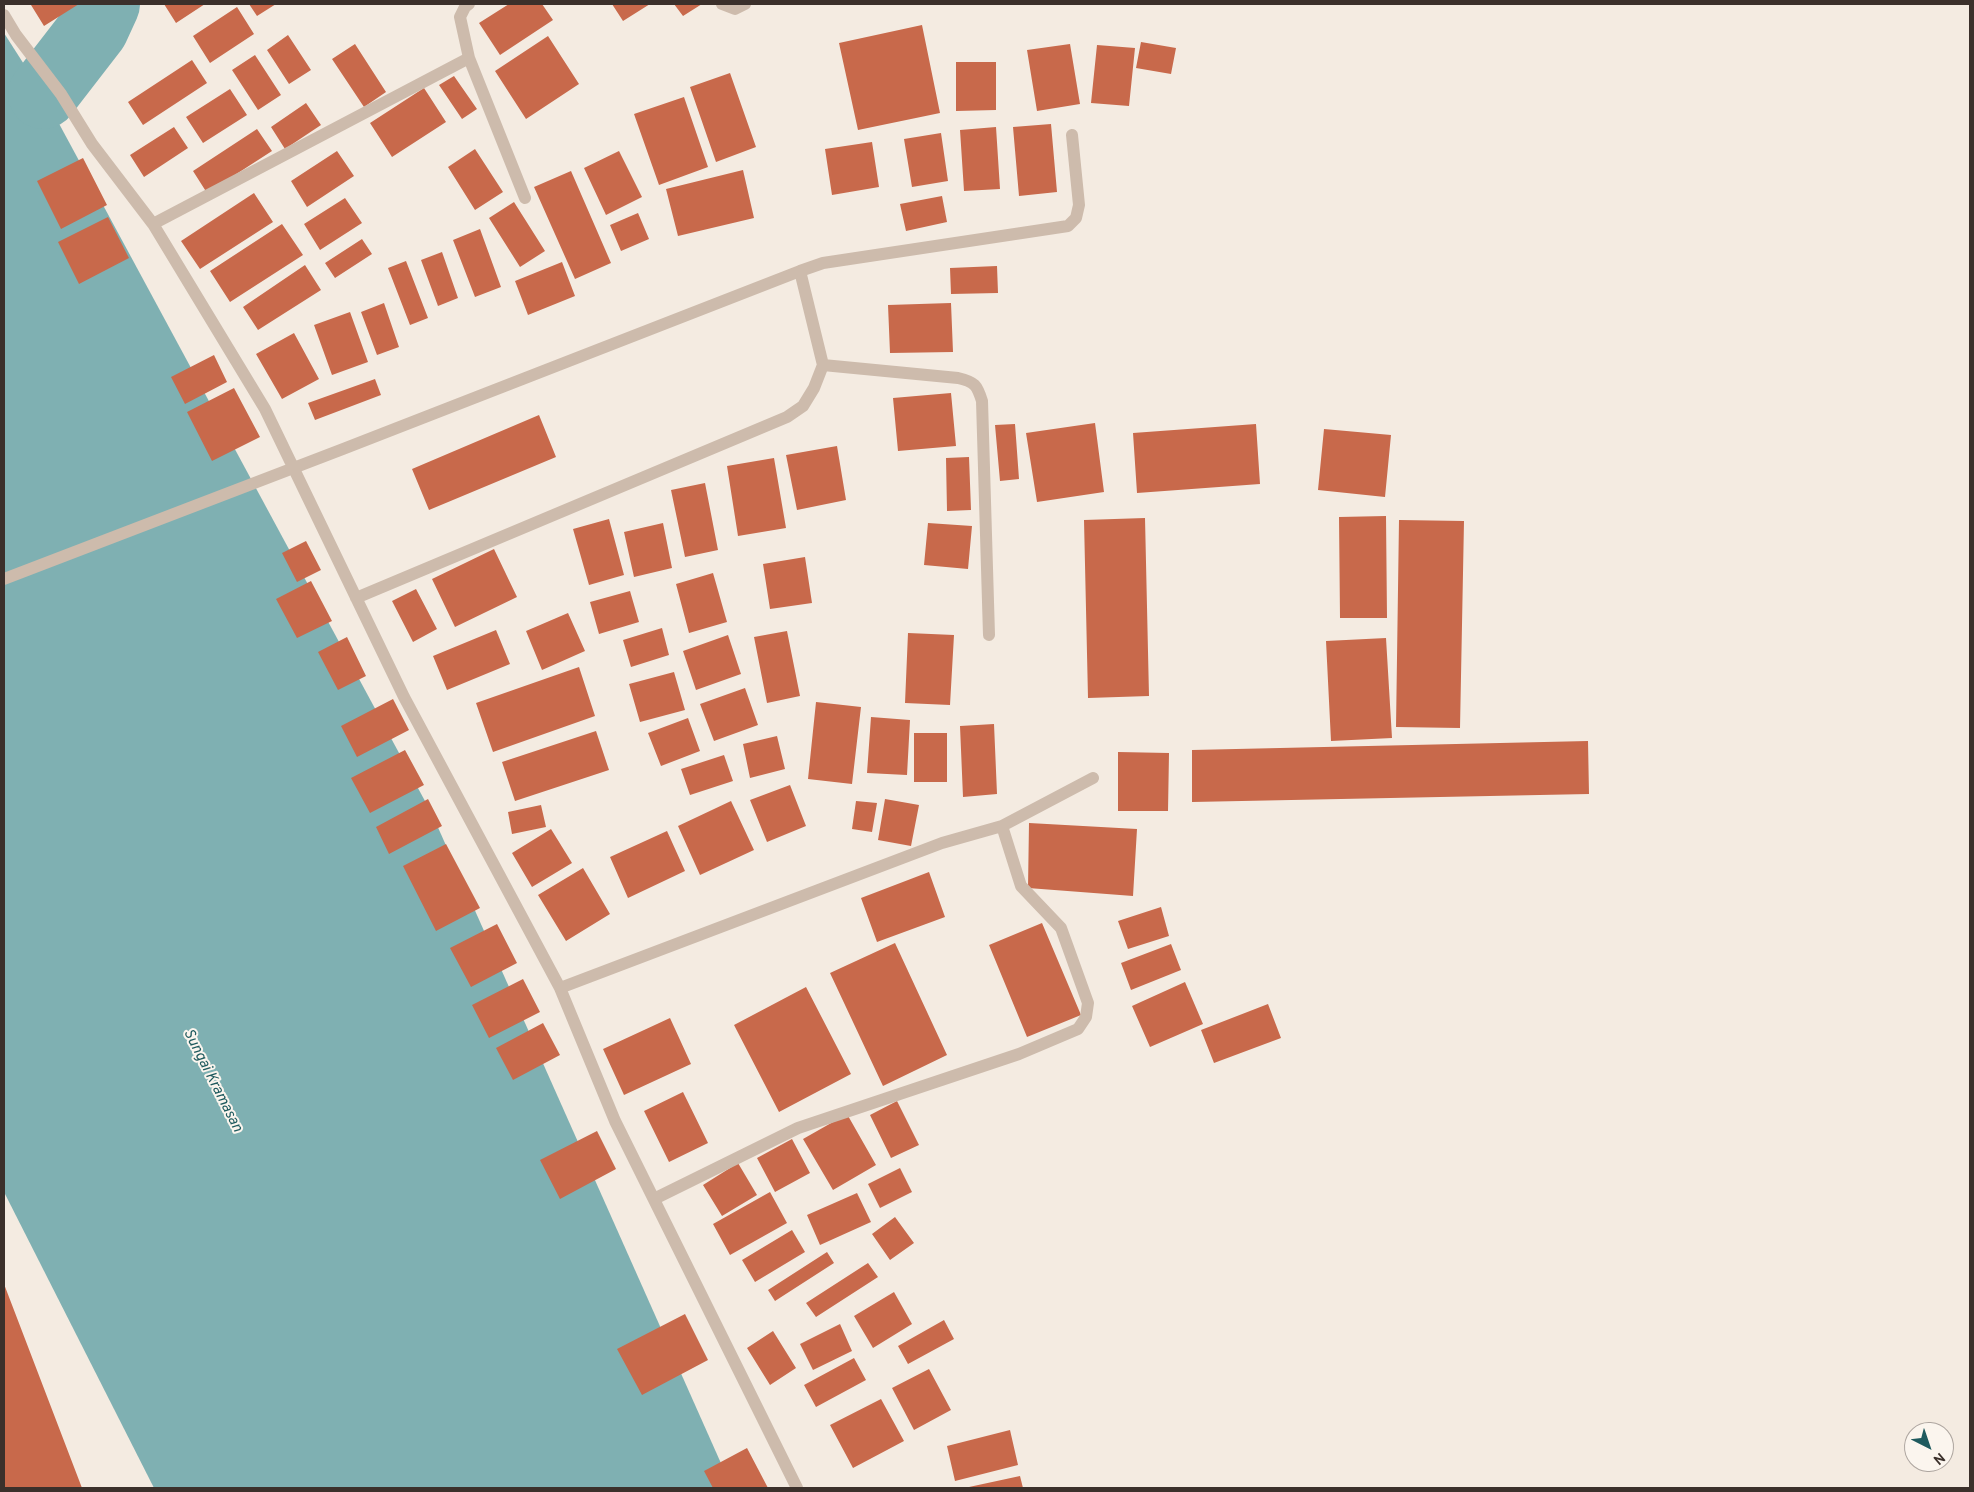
<!DOCTYPE html>
<html>
<head>
<meta charset="utf-8">
<style>
	body { margin:0 }
	#map { position:relative; width:1974px; height:1492px; overflow:hidden; background:#f4ebe1; font-family:Overpass,sans-serif }
	canvas { display:block }
	.frame { position:absolute; inset:0; border:5px solid #3b302b; pointer-events:none }
	.north { position:absolute; left:1904px; top:1422px; width:50px; height:50px; box-sizing:border-box; background:#fbf5ee; border:1px solid #aea6a0; border-radius:50%; rotate:139deg; font-size:14px; font-weight:700; line-height:20px; text-align:center; color:#3b302b }
	.north::after { content:''; display:block; margin:auto; width:18px; height:22px; background:#1f5a5e; clip-path:polygon(50% 0,100% 100%,50% 72%,0 100%) }
</style>
</head>
<body>
<div id="map">
<canvas width="1974" height="1492"></canvas>
<div class="frame"></div>
<div class="north">N</div>
</div>
<script>
const context = document.querySelector('canvas').getContext('2d');
context.lineJoin = 'round';
function paint(path, color) { context.fillStyle = color; context.fill(path, 'evenodd'); }
function stroke(path, color, width, dash) { context.strokeStyle = color; context.lineWidth = width; context.lineCap = dash ? 'butt' : 'round'; context.setLineDash(dash || []); context.stroke(path); }
function label(font, color, halo, rows, align = 'center') {
  context.font = font + ' Overpass,sans-serif'; context.lineWidth = 4; context.setLineDash([]); context.textBaseline = 'middle'; context.strokeStyle = halo; context.fillStyle = color; for (const [text, x, y, turn = 0] of rows) {
    context.save(); context.translate(x, y); context.rotate((+turn || 0) * Math.PI / 180); context.textAlign = isNaN(turn) ? turn : align; if (halo) context.strokeText(text, 0, 0); context.fillText(text, 0, 0); context.restore();
  }
}
const water = new Path2D(`
	M4,33L43,94L432,814L732,1488H154L4,1192Z`);
const river = new Path2D(`
	M43,94L94,28L105,4`);
const building = new Path2D(`
	M33,4H79L44,26L31,5Z
	M164,4H205L176,23Z
	M249,4H276L257,16Z
	M509,4H542L553,20L500,55L479,23Z
	M612,4H650L623,21Z
	M674,4H702L683,16Z
	M237,7L254,34L210,63L193,36Z
	M922,25L940,113L858,130L839,43Z
	M288,35L311,70L289,84L267,50Z
	M548,36L579,84L526,119L495,71Z
	M1141,42L1176,48L1171,74L1136,68Z
	M355,44L386,92L364,107L332,59Z
	M1070,44L1080,104L1037,111L1027,50Z
	M1097,45L1135,48L1129,106L1091,103Z
	M255,55L281,95L258,110L232,70Z
	M192,60L207,83L143,125L128,102Z
	M956,62H996V110L956,111Z
	M730,73L756,147L716,162L690,87Z
	M454,76L477,109L462,119L439,85Z
	M424,88L446,122L392,157L370,123Z
	M230,89L247,115L203,143L186,117Z
	M684,97L708,167L659,185L634,114Z
	M306,103L321,125L285,149L271,127Z
	M1051,124L1057,192L1019,196L1013,127Z
	M174,127L188,148L144,177L130,155Z
	M996,127L1000,189L964,191L960,130Z
	M257,129L272,151L207,193L193,171Z
	M941,133L948,181L912,187L904,139Z
	M872,142L879,187L832,195L825,149Z
	M475,149L503,192L475,210L448,167Z
	M337,151L354,176L307,207L291,181Z
	M619,151L642,197L606,215L584,168Z
	M83,158L107,205L61,229L37,181Z
	M743,170L754,218L678,236L666,189Z
	M571,171L611,263L575,279L534,187Z
	M254,193L273,222L200,269L181,241Z
	M942,196L947,222L906,231L900,204Z
	M345,198L362,223L320,250L304,224Z
	M514,202L545,251L520,267L489,218Z
	M638,213L649,239L621,251L610,225Z
	M108,217L129,258L79,284L58,242Z
	M282,224L303,255L230,302L210,271Z
	M480,229L501,287L475,297L453,240Z
	M362,239L372,254L335,278L325,263Z
	M442,252L458,298L438,306L421,260Z
	M406,261L428,318L410,325L388,268Z
	M562,262L575,296L528,315L515,281Z
	M305,265L321,290L258,330L243,307Z
	M997,266L998,293L951,294L950,268Z
	M384,303L399,347L377,355L361,312Z
	M951,303L953,352L890,353L888,305Z
	M350,312L368,362L332,375L314,325Z
	M294,333L319,379L282,399L256,354Z
	M214,355L227,382L185,404L171,377Z
	M375,379L381,395L315,420L308,403Z
	M234,388L260,437L212,461L187,412Z
	M951,393L956,446L898,451L893,398Z
	M539,415L556,457L429,510L412,469Z
	M1095,423L1104,492L1037,502L1026,433Z
	M1015,424L1019,479L1000,481L995,425Z
	M1256,424L1260,484L1137,493L1133,433Z
	M1324,429L1391,435L1385,497L1318,490Z
	M837,446L846,500L797,510L786,455Z
	M969,457L971,510L947,511L946,458Z
	M774,458L786,528L738,536L727,466Z
	M705,483L718,550L685,557L671,490Z
	M1386,516L1387,618H1340L1339,517Z
	M1145,518L1149,696L1088,698L1084,520Z
	M609,519L624,575L589,585L573,529Z
	M1399,520L1464,521L1460,728L1396,727Z
	M663,523L672,568L634,577L624,532Z
	M928,523L972,526L968,569L924,565Z
	M306,541L321,570L297,582L282,553Z
	M494,549L517,597L455,627L432,579Z
	M805,557L812,603L770,609L763,564Z
	M713,573L727,622L689,633L676,584Z
	M311,581L332,621L297,638L276,599Z
	M416,589L437,629L413,642L392,601Z
	M630,591L639,622L599,634L590,602Z
	M568,613L585,651L542,670L526,631Z
	M662,628L669,655L631,667L623,640Z
	M496,630L510,664L447,690L433,656Z
	M787,631L800,696L767,703L754,637Z
	M908,633L954,635L950,705L905,703Z
	M728,635L741,674L696,690L683,651Z
	M347,637L366,676L338,690L318,652Z
	M1386,638L1392,738L1331,741L1326,641Z
	M579,667L595,716L493,752L476,703Z
	M674,672L685,710L640,722L629,684Z
	M745,688L758,725L714,741L700,704Z
	M393,699L409,730L357,757L341,726Z
	M816,702L861,707L852,784L808,779Z
	M871,717L910,720L907,775L867,773Z
	M688,718L700,751L661,766L648,733Z
	M994,724L997,794L963,797L960,726Z
	M596,731L609,770L515,801L502,762Z
	M914,733H947V782H914Z
	M777,736L785,769L750,778L743,744Z
	M1588,741L1589,794L1192,802V750Z
	M405,750L424,785L370,813L351,778Z
	M1118,752L1169,753L1168,811H1118Z
	M724,755L733,781L690,795L681,769Z
	M790,785L806,826L767,842L750,800Z
	M428,799L442,826L389,854L376,827Z
	M885,799L919,805L911,846L878,840Z
	M731,801L754,850L700,875L678,826Z
	M856,801L877,803L872,832L852,829Z
	M541,805L546,827L512,834L508,812Z
	M1029,823L1137,829L1133,896L1028,888Z
	M551,829L572,863L532,887L512,853Z
	M667,831L685,871L628,898L610,857Z
	M446,844L480,908L436,931L403,866Z
	M583,868L610,914L566,941L538,895Z
	M929,872L945,917L877,942L861,898Z
	M1161,907L1169,936L1128,949L1118,921Z
	M1042,923L1081,1015L1027,1037L989,945Z
	M497,924L517,963L471,987L450,948Z
	M895,943L947,1055L883,1086L830,973Z
	M1171,944L1181,970L1131,990L1121,963Z
	M523,979L540,1012L489,1038L472,1005Z
	M1185,982L1203,1024L1150,1047L1132,1006Z
	M806,987L851,1074L779,1112L734,1025Z
	M1268,1004L1281,1038L1214,1063L1201,1030Z
	M670,1018L691,1064L624,1095L603,1049Z
	M543,1023L560,1055L513,1080L496,1048Z
	M683,1092L708,1143L669,1162L644,1111Z
	M897,1101L919,1145L891,1158L870,1115Z
	M847,1114L876,1165L833,1190L803,1139Z
	M597,1131L616,1169L560,1199L540,1160Z
	M792,1139L810,1173L775,1192L757,1158Z
	M738,1163L757,1195L722,1216L703,1185Z
	M900,1168L912,1192L880,1208L868,1184Z
	M770,1192L787,1223L730,1255L713,1224Z
	M857,1193L871,1222L820,1245L807,1215Z
	M895,1217L914,1243L890,1260L872,1234Z
	M792,1230L805,1252L755,1282L742,1260Z
	M827,1252L834,1263L775,1301L768,1290Z
	M868,1263L878,1277L816,1317L806,1303Z
	M4,1284L82,1488H4Z
	M894,1292L912,1324L873,1348L854,1316Z
	M685,1314L708,1360L642,1395L617,1349Z
	M944,1320L954,1339L908,1364L898,1346Z
	M840,1324L852,1351L813,1370L800,1344Z
	M773,1331L796,1368L770,1385L747,1348Z
	M854,1358L866,1380L816,1407L804,1385Z
	M929,1369L951,1410L914,1430L892,1388Z
	M881,1399L904,1441L853,1468L830,1425Z
	M1010,1430L1018,1465L955,1481L947,1446Z
	M747,1448L768,1488H713L704,1471Z
	M1020,1476L1023,1488H969V1487Z`);
const minor = new Path2D(`
	M469,4L465,7L460,17L469,58L525,198
	M722,4L735,9L745,4
	M4,15L16,35L61,94L92,144L153,224L265,409L404,697L560,988L615,1121L797,1488
	M153,224L469,58
	M800,271L823,263L1068,226L1076,218L1079,205L1072,135
	M823,365L958,378C975,382 977,385 982,401L989,635
	M4,579L343,449L800,271L823,365L814,388L803,406L787,417L356,598
	M560,988L942,843L1002,826L1093,778
	M654,1199L798,1128L1019,1054L1078,1029L1086,1017L1088,1003L1061,928L1021,886L1002,826`);
const waterNames = [
	["Sungai Kramasan",212,1081,63]
];
paint(water, '#7fb0b2');
stroke(river, '#7fb0b2', 70);
paint(building, '#c8694b');
stroke(minor, '#cdbbac', 12);
label('italic 15px', '#1f5a5e', '#fbf5ee', waterNames);
</script>
</body>
</html>
